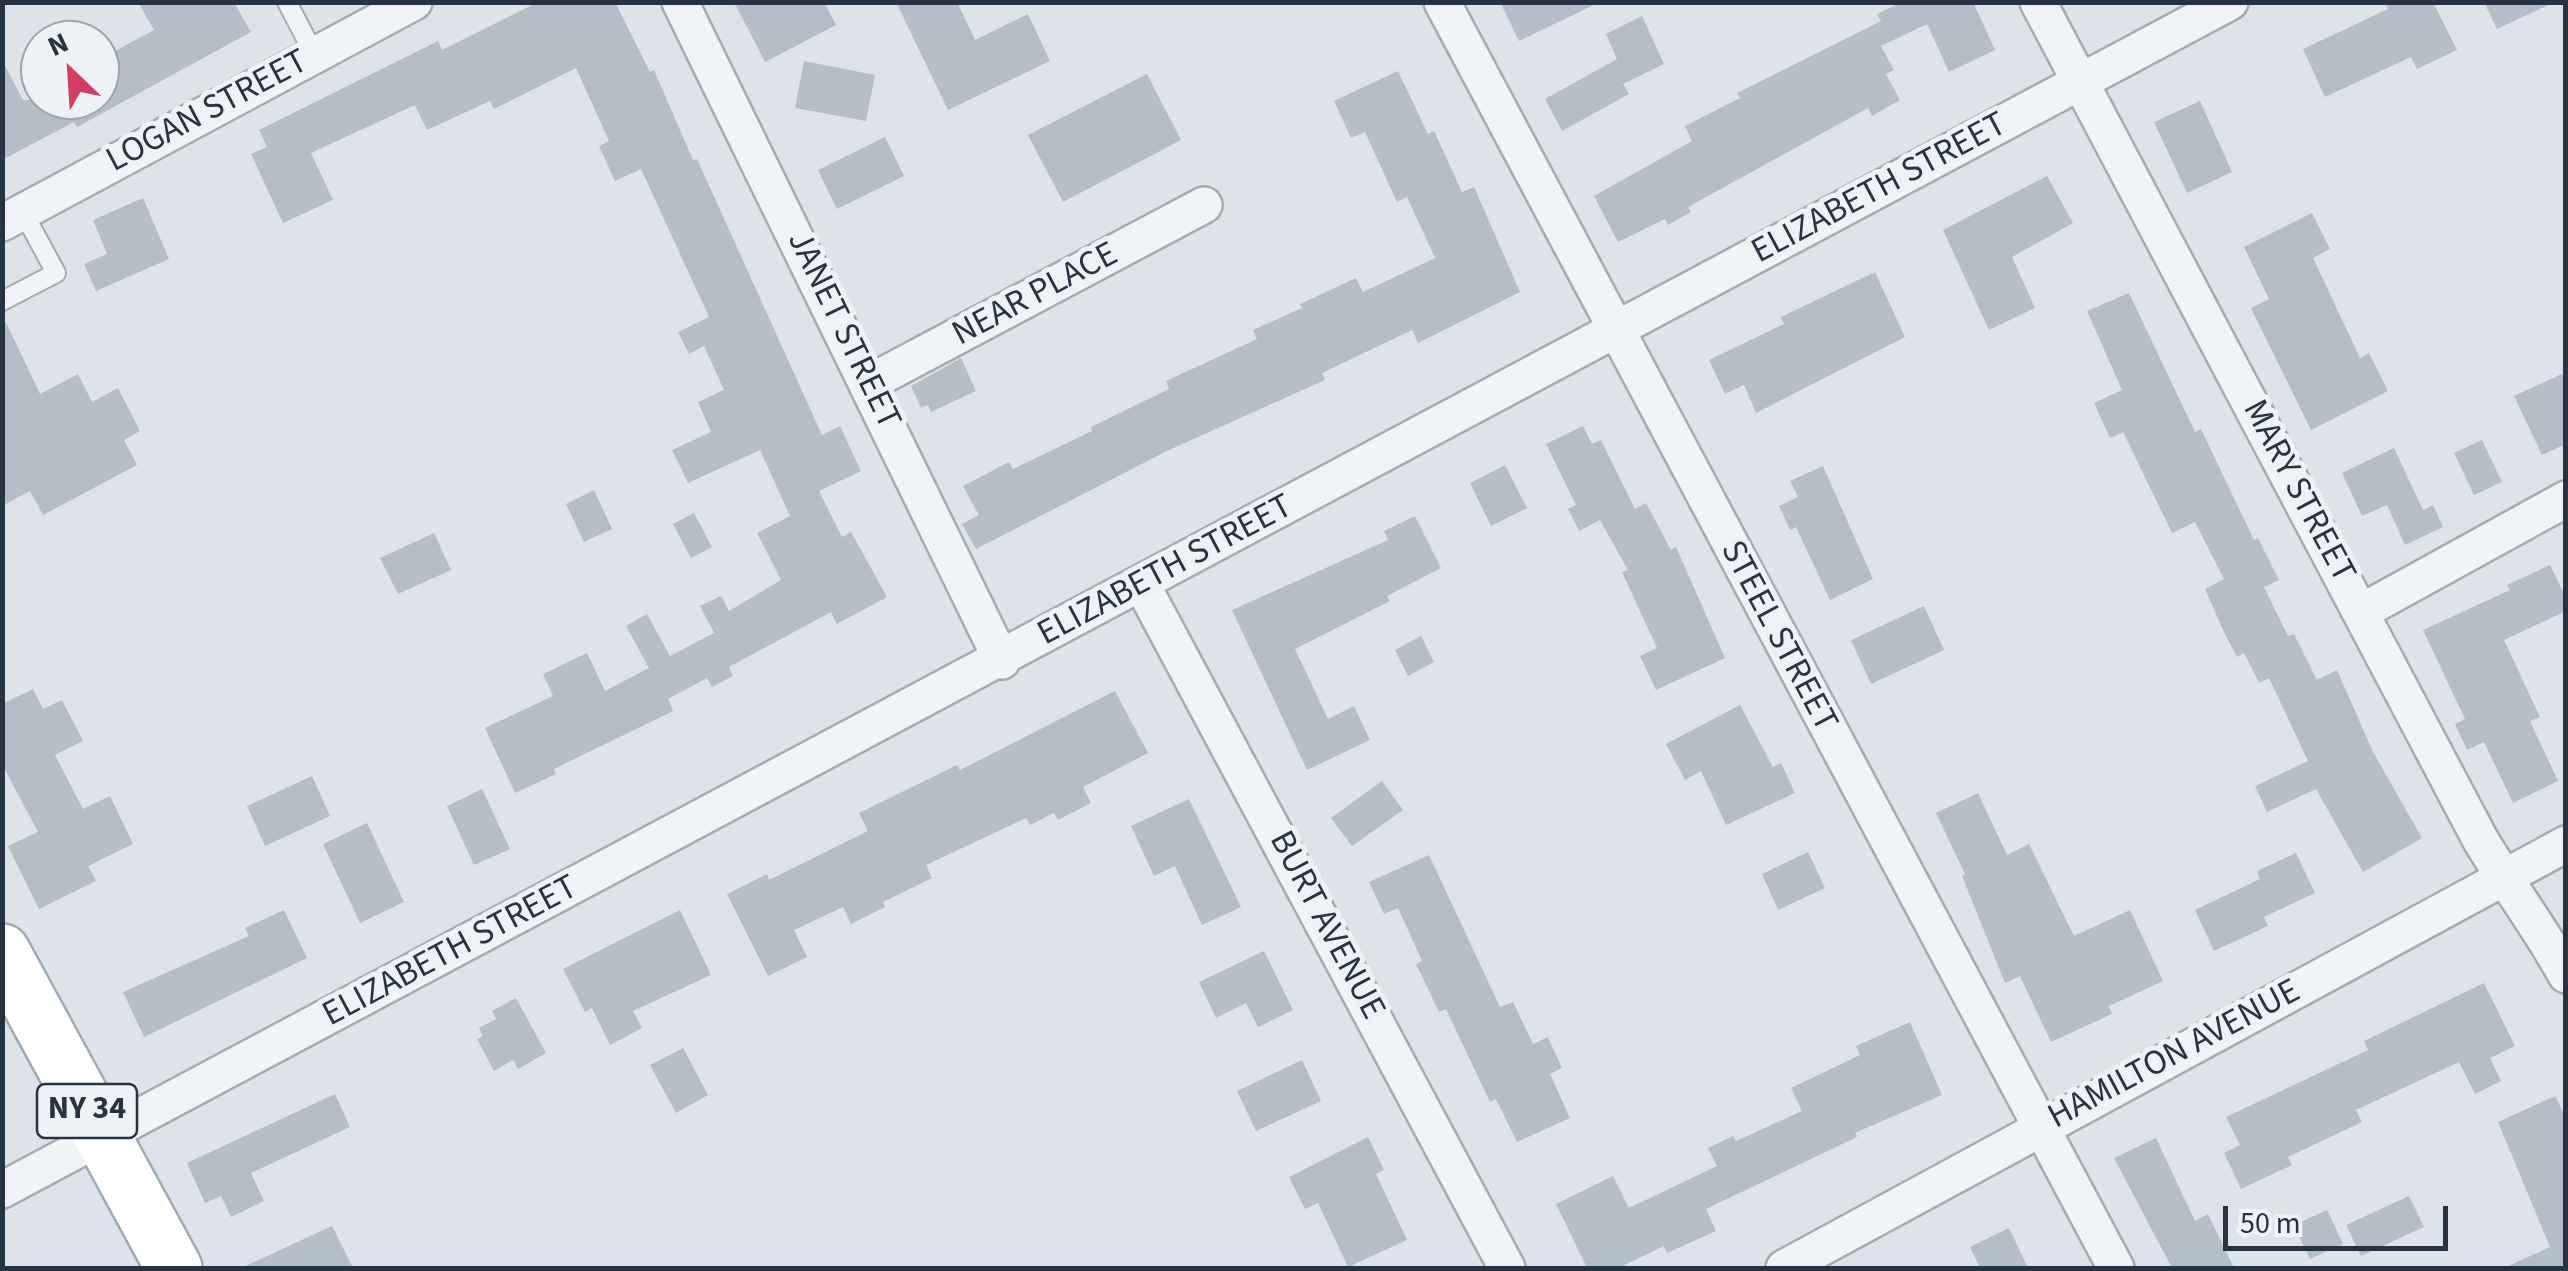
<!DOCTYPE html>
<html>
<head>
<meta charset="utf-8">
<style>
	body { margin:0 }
	#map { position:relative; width:2568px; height:1271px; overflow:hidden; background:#dee3e9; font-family:"Source Sans 3",sans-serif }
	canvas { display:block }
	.frame { position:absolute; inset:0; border:5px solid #273340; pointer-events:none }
	.north { position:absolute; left:20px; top:20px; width:100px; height:100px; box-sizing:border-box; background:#eef2f6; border:2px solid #9ea6ad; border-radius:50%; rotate:335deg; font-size:28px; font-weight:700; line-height:40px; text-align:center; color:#273340 }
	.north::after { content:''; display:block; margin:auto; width:35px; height:45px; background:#d43d63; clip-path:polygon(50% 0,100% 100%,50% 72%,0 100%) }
	.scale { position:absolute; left:2223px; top:1206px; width:225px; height:45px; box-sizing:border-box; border:5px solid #273340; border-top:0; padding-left:12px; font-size:30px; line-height:35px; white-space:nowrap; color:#273340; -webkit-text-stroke:8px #eef2f6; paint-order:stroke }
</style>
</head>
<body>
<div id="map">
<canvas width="2568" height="1271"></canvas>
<div class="frame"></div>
<div class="north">N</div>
<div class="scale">50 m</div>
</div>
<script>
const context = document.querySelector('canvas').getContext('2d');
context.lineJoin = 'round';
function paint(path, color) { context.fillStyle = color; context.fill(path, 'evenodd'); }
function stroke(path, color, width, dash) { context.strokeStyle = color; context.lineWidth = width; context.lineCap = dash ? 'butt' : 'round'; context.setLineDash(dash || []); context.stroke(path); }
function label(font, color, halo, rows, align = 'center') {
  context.font = font + ' "Source Sans 3",sans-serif'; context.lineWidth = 10; context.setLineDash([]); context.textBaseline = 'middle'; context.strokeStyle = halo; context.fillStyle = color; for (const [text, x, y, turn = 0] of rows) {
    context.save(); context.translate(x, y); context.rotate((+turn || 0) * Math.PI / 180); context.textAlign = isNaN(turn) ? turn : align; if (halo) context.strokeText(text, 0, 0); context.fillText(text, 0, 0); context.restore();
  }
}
const building = new Path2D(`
	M138,2H234L251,32L77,127L74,122L2,160V60L23,100H100V59L154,30Z
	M538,2H615L650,72L654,70L693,160L697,159L822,435L840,426L861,471L819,491L842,537L851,532L887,597L837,624L831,612L729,667L733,676L712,687L707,678L668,699L673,711L554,769L556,774L515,793L485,728L553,696L543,674L587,653L605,691L649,668L626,626L647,614L670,656L714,633L700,606L721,596L729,611L781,580L757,533L790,516L760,450L688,483L672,450L711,432L698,402L724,390L704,346L689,354L678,332L709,317L641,169L615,181L599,146L609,141L576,68L494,109L490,101L427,130L415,105L311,153L333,200L283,223L251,154L267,147L259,130L438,41L442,50Z
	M734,2H824L836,25L765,62Z
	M896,2H957L975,40L1028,14L1050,61L948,110Z
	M1500,2H1600L1519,41Z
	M1902,2H1973L1995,50L1949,72L1927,24L1881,46L1894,70L1886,74L1900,100L1872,116L1868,108L1688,207L1691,212L1668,225L1665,219L1618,242L1594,196L1692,141L1685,126L1740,98L1737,93L1881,21L1877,14Z
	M2385,2H2433L2457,50L2417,69L2411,57L2325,97L2303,49L2388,9Z
	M2484,2H2555L2497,29Z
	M1642,16L1664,64L1623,84L1629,94L1562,131L1545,99L1617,59L1606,34Z
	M804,61L875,75L866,121L795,108Z
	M1398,71L1428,134L1434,131L1462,192L1474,187L1520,292L1418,343L1412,330L1322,373L1325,380L1169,450L976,549L962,524L979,515L963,486L1009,462L1013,469L1092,431L1091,427L1169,389L1166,381L1257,339L1253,330L1302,308L1300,304L1356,278L1363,292L1435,258L1407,197L1397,202L1365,132L1351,138L1334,101Z
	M1147,74L1181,140L1063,202L1028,135Z
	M2200,101L2232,172L2187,193L2154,122Z
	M885,137L904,176L837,209L818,170Z
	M2047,176L2073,223L2012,257L2035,308L1989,330L1943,230Z
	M143,198L169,259L96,291L84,264L107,254L93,220Z
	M2312,213L2330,249L2313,258L2360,358L2369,353L2388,391L2311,430L2251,308L2269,299L2244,247Z
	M1875,272L1905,337L1756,413L1744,385L1725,394L1709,360L1784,324L1781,317Z
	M2129,293L2195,432L2201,429L2254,540L2258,538L2279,580L2264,587L2288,636L2294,634L2317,680L2337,670L2373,752L2422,838L2363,872L2316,789L2267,812L2255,786L2308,761L2269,678L2259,683L2244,653L2237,657L2224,632L2205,589L2224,579L2195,522L2172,533L2123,432L2110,438L2094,403L2122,390L2087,311Z
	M2,314L40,394L78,374L92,402L118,388L140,431L124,440L137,465L43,515L30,491L2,506Z
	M961,358L976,391L931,412L928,405L921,408L911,386Z
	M2566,372V444L2542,455L2514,396Z
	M1583,426L1592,444L1601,440L1635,509L1646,503L1671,550L1676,547L1725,658L1656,690L1640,656L1657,648L1622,572L1628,570L1600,520L1579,531L1568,509L1576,505L1546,444Z
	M2482,440L2502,482L2474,495L2454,453Z
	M2394,448L2423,510L2433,505L2443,527L2405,545L2387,505L2362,516L2342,473Z
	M1505,465L1527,508L1491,526L1470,483Z
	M1823,466L1873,579L1830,600L1796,527L1790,530L1779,506L1798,497L1790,481Z
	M594,490L612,529L584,542L566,504Z
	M694,513L712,547L691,558L673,524Z
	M1415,516L1441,568L1387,596L1390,601L1295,649L1328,719L1354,706L1370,740L1307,770L1232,610L1388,540L1384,531Z
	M434,533L451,570L398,594L380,558Z
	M2550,565L2566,598V611L2504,640L2540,717L2530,721L2558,781L2513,803L2484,742L2467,750L2455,724L2465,719L2423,630L2510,590L2507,585Z
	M1924,606L1944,650L1871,684L1851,640Z
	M1421,636L1434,662L1408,676L1395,650Z
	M33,689L43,709L62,700L83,741L55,755L83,809L110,796L133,844L88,866L96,881L39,909L8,846L38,832L2,764V704Z
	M1115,691L1148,753L1083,787L1091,803L1058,820L1054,813L1030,825L1026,818L926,865L932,878L883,902L885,907L851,924L843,907L794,930L807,957L768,976L727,894L767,874L769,880L868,831L859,813L957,765L960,770Z
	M1740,705L1773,767L1781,763L1795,793L1726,825L1701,771L1685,780L1666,744Z
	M312,776L330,816L265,846L247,806Z
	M1382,781L1403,810L1352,846L1331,818Z
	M482,789L510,849L474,865L447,806Z
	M1978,793L2007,855L2029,844L2074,936L2130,910L2163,981L2109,1006L2112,1014L2051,1042L2020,976L2005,983L1962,876L1965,874L1936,813Z
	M1189,799L1241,907L1202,925L1175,866L1154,876L1131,826Z
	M367,823L404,902L360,923L323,844Z
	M1808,852L1825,888L1778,910L1762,874Z
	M2296,853L2315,893L2264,917L2268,926L2214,951L2195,910L2260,879L2257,871Z
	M1429,855L1500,1007L1513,1002L1533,1044L1548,1037L1562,1068L1550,1074L1570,1118L1517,1142L1496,1099L1490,1102L1446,1009L1439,1012L1416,964L1422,961L1398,908L1384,914L1369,882Z
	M284,910L307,958L144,1037L123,992L249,936L245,928Z
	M680,910L711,975L633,1011L642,1028L610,1045L592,1008L585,1012L563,969Z
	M1264,951L1293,1010L1258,1027L1246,1003L1216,1018L1199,982Z
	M2484,983L2515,1046L2490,1058L2501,1081L2475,1094L2459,1062L2356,1110L2362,1122L2288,1157L2292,1165L2241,1189L2224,1153L2240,1145L2226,1117L2368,1050L2364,1041Z
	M516,998L546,1053L518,1069L513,1060L494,1071L477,1039L483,1036L479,1028L496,1019L492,1011Z
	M1910,1022L1942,1095L1855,1133L1857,1137L1706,1209L1716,1231L1667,1253L1664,1246L1618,1268H1587L1556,1204L1613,1176L1629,1208L1717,1166L1708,1148L1733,1136L1736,1141L1802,1111L1791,1088L1860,1055L1856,1046Z
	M683,1048L708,1095L676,1113L650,1065Z
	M1302,1060L1321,1101L1256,1131L1237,1091Z
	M335,1094L350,1127L251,1173L264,1201L231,1217L221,1196L205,1203L187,1163Z
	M2555,1096L2566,1118V1268H2504L2550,1247L2498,1122Z
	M1368,1137L1384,1170L1376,1174L1407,1240L1348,1267L1318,1203L1305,1209L1289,1177Z
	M2156,1138L2195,1221L2208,1214L2234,1268H2172L2114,1158Z
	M2409,1196L2424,1227L2361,1256L2346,1225Z
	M2327,1210L2343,1244L2310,1259L2294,1225Z
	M332,1226L353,1268H241Z
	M2009,1228L2028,1268H1980L1970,1247Z`);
const service = new Path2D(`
	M287,2L315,56
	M2,301L56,273L23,212`);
const minor = new Path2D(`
	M680,2L1002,661
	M1442,2L2116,1268
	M2038,2L2480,839C2508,886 2540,927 2566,975
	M2,223L414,2
	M867,384L1204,205
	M1142,585L1507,1268
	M2361,612L2566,499
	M2,1190L2230,2
	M1784,1268L2566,844`);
const primary = new Path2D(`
	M2,952L174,1268`);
const shields = [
	[87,1111,100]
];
const shieldNames = [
	["NY 34",87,1111]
];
const streetNames = [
	["LOGAN STREET",208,113,-28],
	["ELIZABETH STREET",1880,190,-28],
	["NEAR PLACE",1036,296,-28],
	["JANET STREET",842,331,64],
	["MARY STREET",2297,492,62],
	["ELIZABETH STREET",1166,572,-28],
	["STEEL STREET",1777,637,62],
	["BURT AVENUE",1325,926,62],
	["ELIZABETH STREET",451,953,-28],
	["HAMILTON AVENUE",2175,1056,-28]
];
paint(building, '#b5bdc6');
stroke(service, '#a3abb3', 22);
stroke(minor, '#a3abb3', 40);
stroke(primary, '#9da9b5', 60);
stroke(service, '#f1f4f7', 18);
stroke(minor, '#f1f4f7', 35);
stroke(primary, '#fff', 55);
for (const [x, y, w] of shields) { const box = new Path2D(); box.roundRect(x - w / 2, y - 27, w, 54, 8); context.fillStyle = '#eef2f6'; context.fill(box); stroke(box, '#273340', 2.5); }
label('bold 32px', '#273340', null, shieldNames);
label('35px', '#273340', '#eef2f6', streetNames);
</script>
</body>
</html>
